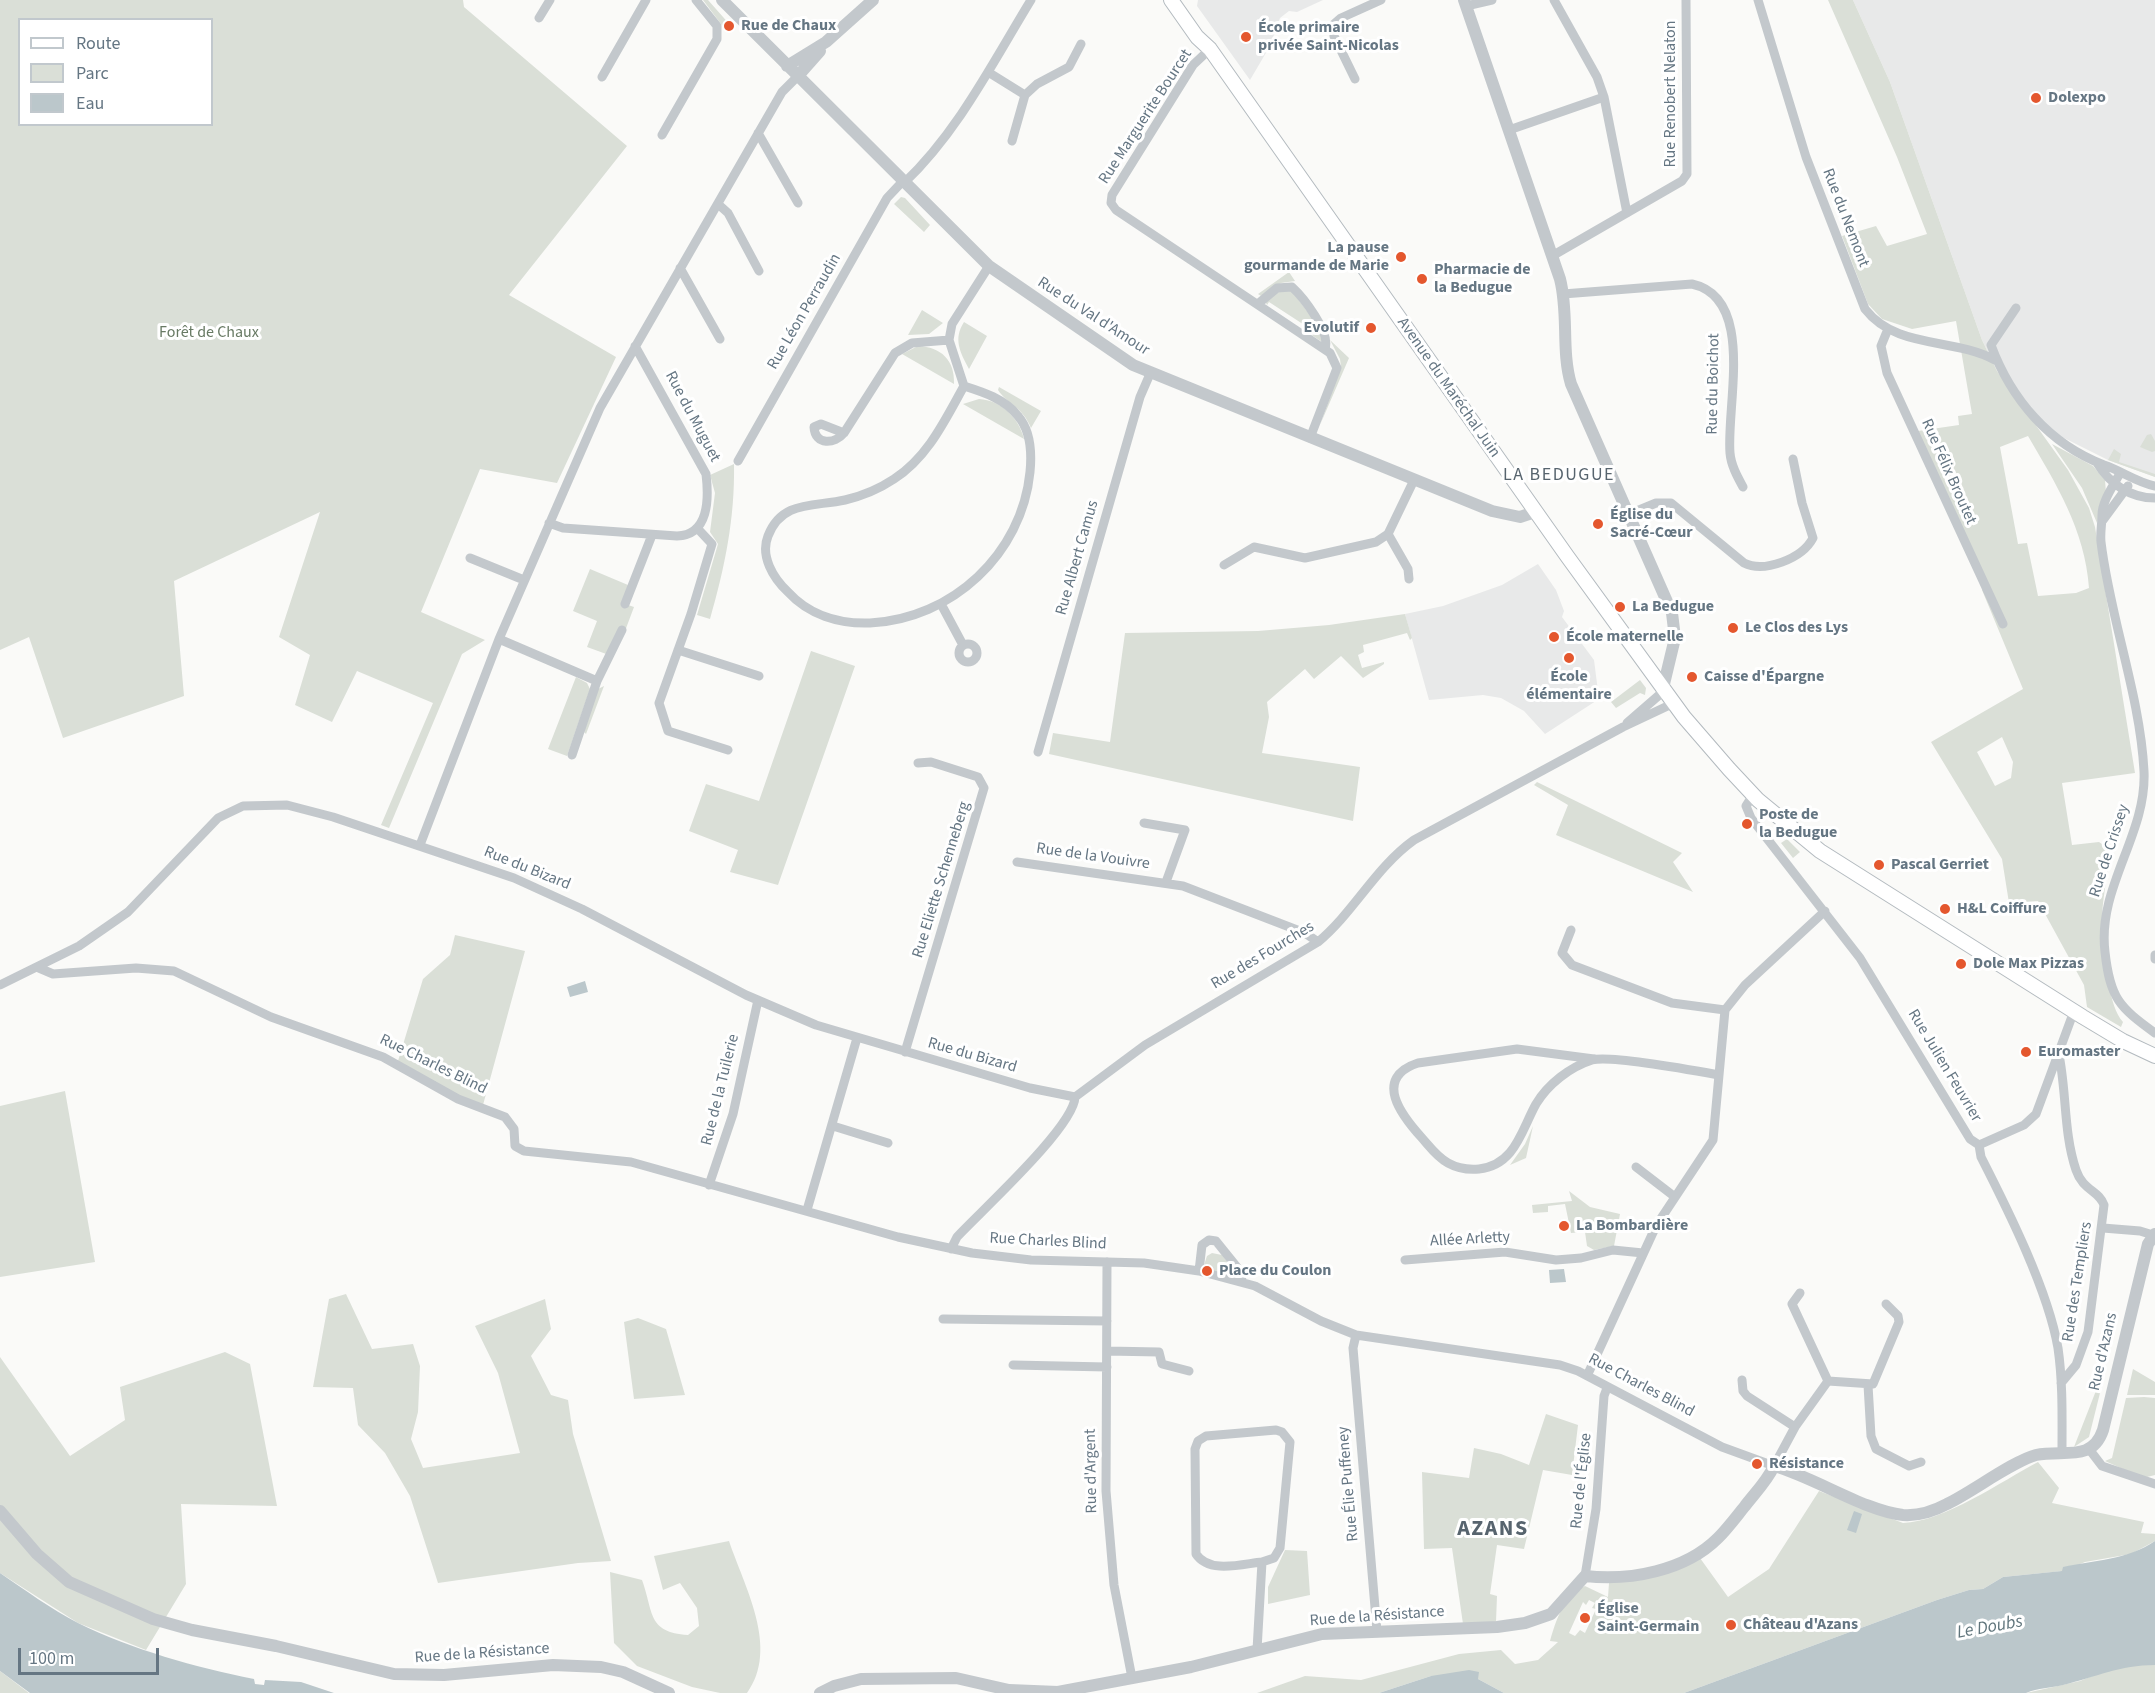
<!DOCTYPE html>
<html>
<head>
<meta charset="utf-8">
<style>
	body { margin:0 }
	#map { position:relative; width:2155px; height:1693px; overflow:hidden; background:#fafaf8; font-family:"Source Sans 3",sans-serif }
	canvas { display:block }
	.legend { position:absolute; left:18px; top:18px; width:195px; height:108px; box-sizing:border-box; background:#fff; border:2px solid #c1c8cd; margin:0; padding:8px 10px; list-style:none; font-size:18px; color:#657683 }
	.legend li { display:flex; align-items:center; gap:12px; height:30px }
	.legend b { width:30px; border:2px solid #c1c8cd }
	.scale { position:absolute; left:18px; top:1648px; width:141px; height:27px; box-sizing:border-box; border:3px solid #657683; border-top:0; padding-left:8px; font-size:18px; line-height:21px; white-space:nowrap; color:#657683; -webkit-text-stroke:4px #fff; paint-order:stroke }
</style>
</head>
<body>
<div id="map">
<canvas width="2155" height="1693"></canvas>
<ul class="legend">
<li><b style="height:8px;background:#fff"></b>Route</li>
<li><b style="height:16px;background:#dadfd7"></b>Parc</li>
<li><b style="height:16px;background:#bbc7cb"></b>Eau</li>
</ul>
<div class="scale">100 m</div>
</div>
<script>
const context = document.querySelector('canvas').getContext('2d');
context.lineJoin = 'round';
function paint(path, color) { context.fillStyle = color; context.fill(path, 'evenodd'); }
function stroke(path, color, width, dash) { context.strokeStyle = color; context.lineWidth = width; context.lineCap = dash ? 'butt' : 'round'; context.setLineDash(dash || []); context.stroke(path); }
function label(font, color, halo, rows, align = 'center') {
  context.font = font + ' "Source Sans 3",sans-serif'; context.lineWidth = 6; context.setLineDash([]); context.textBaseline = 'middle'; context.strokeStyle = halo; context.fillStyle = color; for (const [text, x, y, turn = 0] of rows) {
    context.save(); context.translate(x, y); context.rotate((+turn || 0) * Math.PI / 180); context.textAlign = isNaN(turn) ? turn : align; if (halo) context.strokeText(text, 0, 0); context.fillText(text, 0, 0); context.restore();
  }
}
const built = new Path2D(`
	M1198,0H1323L1297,12L1289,11L1280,18L1270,46L1250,80L1197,6Z
	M1853,0H2155V477L2108,460L2032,422L1997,371L1982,340L1890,82Z
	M1538,564L1556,590L1564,611L1562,617L1594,660L1599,699L1545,734L1524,711L1501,698L1483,695L1429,700L1405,614L1443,606L1502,585Z`);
const green = new Path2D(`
	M0,0H463L464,7L627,146L509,295L616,357L557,483L480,469L421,612L485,640L462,654L389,828L381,825L433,703L357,671L332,722L295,705L310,655L279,637L320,512L174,581L184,696L63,738L29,637L0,650ZM20,20H212V124H20Z
	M703,0H708L731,26L727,32Z
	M1828,0H1853L1890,82L1982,340L1997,371L2068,470L2089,508L2095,527L2135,773L2062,783L2072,845L2099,842L2108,848L2111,857C2101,902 2097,942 2109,987C2112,999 2115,1013 2123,1022L2121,1027L2087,1007L2084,985L2038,901L2009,903L2002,859L1931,742L2023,689L1982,590L1988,586L1918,431L1959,425L1958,416L1972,414L1956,321L1912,329L1882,319L1868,304L1842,236L1876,226L1887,246L1927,234L1897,157ZM2028,436C2056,484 2085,530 2089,588L2076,593L2038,596L2027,543L2018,544L2000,447ZM2002,737L2013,762L2011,778L1995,786L1977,752Z
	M901,197L905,198L930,225L924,232L894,204Z
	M1289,272L1295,281L1281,283L1261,296L1258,294Z
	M1279,289L1292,291L1318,326L1322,342L1310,334L1312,330L1269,302L1267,305L1265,301Z
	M922,310L943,323L929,334L908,335Z
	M964,322L987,336L969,369C960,352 953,339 964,322Z
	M1330,340L1349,358L1320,425L1341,367L1340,359Z
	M918,346C941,347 955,360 954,384L902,354Z
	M999,387L1041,411L1031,428C1022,406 1008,405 998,390Z
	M979,399C1001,400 1019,418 1024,439L963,404Z
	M2151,434L2155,441V451L2152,452L2140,447L2147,435Z
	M2052,444L2093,466L2105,480L2106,493L2097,523L2082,488Z
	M2114,449L2121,454L2119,462L2155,474V477L2108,460Z
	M734,464C735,518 725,567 710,619L697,615L718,544L710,532L715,493L710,475Z
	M590,569L628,585L622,603L634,607L625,631L609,655L587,647L597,621L573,611Z
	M1405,614L1412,638L1410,640L1407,633L1363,645L1364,652L1358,655L1362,668L1384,662V664L1363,678L1341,656L1314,679L1305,669L1267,702L1269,717L1262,753L1360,767L1353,821L1049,754L1053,733L1110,742L1125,633L1258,631L1329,625Z
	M811,651L855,666L778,885L730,872L738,850L689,831L706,784L759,801Z
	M576,677L587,683L590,689L567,756L548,749Z
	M1640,680L1646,688L1645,695L1640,693L1616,708L1611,702Z
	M604,686L586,734L584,732L598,689Z
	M1537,782L1682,853L1673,862L1693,892L1556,835L1568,805L1534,785Z
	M1787,839L1800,852L1793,858L1781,843Z
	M455,935L525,951L483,1105L469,1101L398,1061L423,979L450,955Z
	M65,1091L95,1262L0,1277V1106Z
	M1533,1126L1526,1158L1510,1165L1525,1144Z
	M1569,1191L1590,1207L1620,1214L1614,1246L1594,1250L1587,1246L1585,1232L1571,1233L1565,1204L1548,1206V1212L1533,1213L1532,1205L1572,1201Z
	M1212,1253L1222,1255L1235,1272V1277L1203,1268L1207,1256Z
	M346,1294L372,1349L413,1344L420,1366L418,1412L411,1439L423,1468L520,1453L498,1373L475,1326L545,1299L551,1329L531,1356L551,1395L568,1400L573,1434L611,1561L578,1563L438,1583L410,1496L385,1453L358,1425L353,1388L313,1387L329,1299Z
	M638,1318L666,1329L685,1395L634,1399L624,1322Z
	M225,1352L250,1364L277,1506L181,1504L186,1584L146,1650L78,1623L0,1573V1357L70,1456L125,1420L120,1387Z
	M2133,1369L2155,1382V1395H2127Z
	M2099,1383L2102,1385L2089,1437L2074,1447Z
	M2144,1397L2155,1398V1475L2147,1477L2134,1474L2105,1461L2112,1458L2126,1398Z
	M1546,1414L1578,1425L1572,1475L1543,1470L1524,1549L1497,1545L1490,1594L1497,1596L1496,1622L1463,1624L1452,1548L1424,1549L1422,1472L1469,1478L1474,1448L1501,1454L1529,1465Z
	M2038,1462L2059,1488L2052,1503L2144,1522L2141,1533L2155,1534V1541L2131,1554L2085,1562L2063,1571L2003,1577L1983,1589L1969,1590L1937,1600L1684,1693H1504L1478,1679L1431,1676L1379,1693H1257L1305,1676L1361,1680L1459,1654L1501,1650L1515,1664L1538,1660L1558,1642L1550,1641C1556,1620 1564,1595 1585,1586L1608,1597L1609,1583L1668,1573L1700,1558L1728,1597L1769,1569L1819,1491L1903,1523C1943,1522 2002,1481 2038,1462ZM1589,1600L1595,1603L1592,1608L1596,1609L1585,1633L1580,1630L1575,1636L1569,1633L1583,1602L1586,1605Z
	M729,1541C744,1586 780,1648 747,1693H720L692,1687L637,1666L614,1643L610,1572L642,1580C654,1613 647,1632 688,1635L699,1626L697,1608L680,1583L663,1590L654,1556Z
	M1285,1550L1307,1551L1310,1595L1268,1604V1587Z
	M2137,1665H2155V1693H2026L2080,1681L2104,1671Z
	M0,1671L29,1693H0Z`);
const water = new Path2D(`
	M585,981L588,992L570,997L567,987Z
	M1564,1269L1566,1282L1550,1283L1549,1270Z
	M1854,1511L1862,1514L1856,1533L1847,1530Z
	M2155,1541V1665C2120,1665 2096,1677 2063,1685C2051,1688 2038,1688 2026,1693H1684L1937,1600L1969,1590L1983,1589L2003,1577L2062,1571L2063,1567C2094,1560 2128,1560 2155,1541Z
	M0,1573C25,1590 51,1609 78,1623C133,1650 195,1667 254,1679L255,1684L264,1685L265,1680L301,1682L334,1693H30L0,1671Z
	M1469,1670L1479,1672L1478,1679L1504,1693H1379L1431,1676Z`);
const minor = new Path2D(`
	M1554,0L1597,77L1604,97L1627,213
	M1758,0L1806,157L1865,309C1897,350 1953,337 1995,360
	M1466,6L1492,0
	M539,18L550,0
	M1210,49L1193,65L1112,195L1111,203L1116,210L1330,353L1337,368L1310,438
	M988,72L1025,95L1012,141
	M602,77L646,0
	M1355,79L1334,36L1333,25L1341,18L1381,0
	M1025,95L1037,84L1069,67L1081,44
	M1509,130L1604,97
	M758,133L798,203
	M662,135L717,39V26L696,0
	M904,183C958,132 993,62 1031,0
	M718,204L728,213L759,271
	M1552,256L1682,181L1687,174L1686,0
	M680,268L720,339
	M1563,294L1692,284C1756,298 1726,406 1730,453C1731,465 1737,476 1743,487
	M1259,303L1277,288L1292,287C1303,297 1331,333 1325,348
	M2016,308L1991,345C2011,399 2049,444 2104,465C2122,471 2136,482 2155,486
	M1888,329L1881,346L1887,373L2003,624
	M964,386C945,420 928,457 894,479C879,489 862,496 845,500C814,507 782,500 768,536C760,556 773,578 788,592C809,615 839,624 870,623C952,619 1022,554 1030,472C1032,452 1031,431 1018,416C1005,399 983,392 964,386L949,340L952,324L989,266
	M844,433L821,424L814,427C815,446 835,444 844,433L895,353L912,343L949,340
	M738,461L887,198L903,181
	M2097,463C2110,484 2130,498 2155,498
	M2120,473C2114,485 2102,501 2102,515C2102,524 2100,533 2101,542C2110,618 2140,695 2144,771C2147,835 2097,887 2105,952C2110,998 2119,1007 2155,1033
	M1627,515L1656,503H1671L1744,563C1764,573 1802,559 1813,538L1802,503L1793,459
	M2103,520L2128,486
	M549,523L563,528L677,536C709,535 709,499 706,474L635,346
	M698,529L712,544L691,614L659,703L668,731L728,750
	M1388,534L1408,569L1409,579
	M470,558L524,580
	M1224,565L1254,547L1305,558L1376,542L1388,534L1414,480
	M625,604L652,535
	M941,604L963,645
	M499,639L597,681L572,755
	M959 653a9 9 0 1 1 18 0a9 9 0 1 1-18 0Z
	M678,650L759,676
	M597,681L622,630
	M1627,723L1665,690
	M1038,752L1140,397L1150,374
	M1753,795L1746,806L1751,818L1860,958L1970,1139L1979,1145
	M1144,823L1185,830L1166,882
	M420,845L499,639L600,408L782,92L797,77
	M1017,862L1183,886L1305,933L1318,942
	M1571,930L1562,953L1572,965L1672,1003L1725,1010
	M2155,959V955
	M39,968L53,974L136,968L174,971L271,1017L383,1057L458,1099L505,1117L514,1129L515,1146L524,1151L631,1162L898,1237L972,1253L1031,1260L1144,1263L1199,1271L1255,1286L1321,1321L1356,1335L1560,1365L1578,1371L1722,1447L1774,1466L1795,1427L1828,1381L1873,1384L1899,1322L1898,1316L1886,1304
	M0,985L79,946L128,912L218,818L243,806L287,805L333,817L514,878L582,909L746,995L816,1025L1030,1088L1075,1097
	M2058,1050C2067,1089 2063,1132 2076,1170C2083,1191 2099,1190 2104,1205L2088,1332L2076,1365L2061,1383
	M905,1052L984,788L978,777L931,762L918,763
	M1594,1059L1517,1049L1418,1063C1372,1078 1402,1116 1422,1138C1430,1147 1437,1157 1448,1163C1457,1168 1468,1170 1479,1169C1515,1165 1521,1131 1536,1104C1548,1084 1570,1067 1592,1060C1610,1055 1697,1071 1719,1075
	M833,1126L888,1143
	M1979,1145L1981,1157C2008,1210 2048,1290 2058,1348C2063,1383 2062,1418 2062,1453
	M1979,1145L2024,1125L2036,1114L2074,1011
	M1636,1167L1675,1197
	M709,1185L733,1114L758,1000
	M807,1210L857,1038
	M2103,1228L2140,1231L2153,1235
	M951,1249L957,1237C981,1211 1074,1127 1075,1097L1145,1045L1318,942C1354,912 1375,868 1414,840L1623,727L1674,703
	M1405,1260L1505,1252L1556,1260L1581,1258L1613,1250L1643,1253
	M1107,1262L1106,1491L1114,1585L1132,1678
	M1199,1271L1202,1245L1209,1240L1216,1241L1241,1272L1242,1282
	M1800,1293L1792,1304L1828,1381
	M943,1319L1107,1321
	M1356,1335L1353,1348L1377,1631
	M1107,1351L1159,1352L1162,1364L1189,1371
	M1013,1365L1107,1367
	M1587,1376L1656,1226L1713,1140L1725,1010L1745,985L1825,911
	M1742,1380L1743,1391L1747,1396L1795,1427
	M1868,1385L1871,1436L1876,1449L1909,1466L1921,1462
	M2089,1449L2102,1466L2155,1484
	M1585,1576L1596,1509L1604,1396L1607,1388
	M1257,1650L1262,1562L1274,1558L1280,1548L1290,1442L1282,1432L1276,1430L1206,1436L1198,1441L1195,1449L1196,1554C1209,1574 1242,1564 1262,1562`);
const tertiary = new Path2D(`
	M722,0L989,266L1133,365L1492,511L1520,517L1535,512
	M1464,0L1560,279C1569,314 1561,350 1571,384L1672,613L1675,638L1663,688
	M787,66L826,42L873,0
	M797,77L820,51
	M0,1511L37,1554L69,1582L153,1619L192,1630L276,1646L394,1674L444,1675L553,1665L601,1667L623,1672L669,1693
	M820,1693L834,1686L861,1679L956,1678L1009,1690L1058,1692L1191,1667L1322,1634L1497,1627L1525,1623L1551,1614L1585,1576C1630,1581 1685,1571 1718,1538C1728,1528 1736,1517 1745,1506C1755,1493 1767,1481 1774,1466C1814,1477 1865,1511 1903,1515C1918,1516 1934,1511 1947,1504C1972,1492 2013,1461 2036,1455C2062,1449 2092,1463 2103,1430L2148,1244L2155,1234`);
const secondary = new Path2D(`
	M1171,0L1197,37L1210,49L1567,556L1684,717L1729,769L1758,800L1820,851L2083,1017L2123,1041L2155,1056`);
const markers = [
	[729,26,6,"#e4572e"],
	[1246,37,6,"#e4572e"],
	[2036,98,6,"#e4572e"],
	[1401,257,6,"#e4572e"],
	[1422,279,6,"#e4572e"],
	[1371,328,6,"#e4572e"],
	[1598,524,6,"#e4572e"],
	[1620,607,6,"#e4572e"],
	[1733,628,6,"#e4572e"],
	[1554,637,6,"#e4572e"],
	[1569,658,6,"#e4572e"],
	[1692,677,6,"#e4572e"],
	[1747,824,6,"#e4572e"],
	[1879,865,6,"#e4572e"],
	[1945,909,6,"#e4572e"],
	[1961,964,6,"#e4572e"],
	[2026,1052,6,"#e4572e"],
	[1564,1226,6,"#e4572e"],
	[1207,1271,6,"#e4572e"],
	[1757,1464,6,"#e4572e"],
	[1585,1618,6,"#e4572e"],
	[1731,1625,6,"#e4572e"]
];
const poiNames = [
	["Rue de Chaux",741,26],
	["École primaire",1258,28],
	["privée Saint-Nicolas",1258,46],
	["Dolexpo",2048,98],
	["La pause",1389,248,"right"],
	["gourmande de Marie",1389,266,"right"],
	["Pharmacie de",1434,270],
	["la Bedugue",1434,288],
	["Evolutif",1359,328,"right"],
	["Église du",1610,515],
	["Sacré-Cœur",1610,533],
	["La Bedugue",1632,607],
	["Le Clos des Lys",1745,628],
	["École maternelle",1566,637],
	["École",1569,677,"center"],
	["élémentaire",1569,695,"center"],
	["Caisse d'Épargne",1704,677],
	["Poste de",1759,815],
	["la Bedugue",1759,833],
	["Pascal Gerriet",1891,865],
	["H&L Coiffure",1957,909],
	["Dole Max Pizzas",1973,964],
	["Euromaster",2038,1052],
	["La Bombardière",1576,1226],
	["Place du Coulon",1219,1271],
	["Résistance",1769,1464],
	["Église",1597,1609],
	["Saint-Germain",1597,1627],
	["Château d'Azans",1743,1625]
];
const streetNames = [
	["Rue Renobert Nelaton",1671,94,-90],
	["Rue Marguerite Bourcet",1146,117,-57],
	["Rue du Nemont",1845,218,69],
	["Rue Léon Perraudin",805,312,-60],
	["Rue du Val d'Amour",1093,317,33],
	["Rue du Boichot",1714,384,-89],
	["Avenue du Maréchal Juin",1448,388,55],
	["Rue du Muguet",692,417,62],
	["Rue Félix Broutet",1948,472,66],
	["Rue Albert Camus",1078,558,-74],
	["Rue de Crissey",2110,851,-72],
	["Rue de la Vouivre",1093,857,8],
	["Rue du Bizard",527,869,22],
	["Rue Eliette Schenneberg",942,880,-73],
	["Rue des Fourches",1263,956,-31],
	["Rue du Bizard",972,1056,16],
	["Rue Charles Blind",433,1065,26],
	["Rue Julien Feuvrier",1944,1066,59],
	["Rue de la Tuilerie",721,1090,-76],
	["Allée Arletty",1470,1240,-3],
	["Rue Charles Blind",1048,1242,3],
	["Rue des Templiers",2078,1282,-81],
	["Rue d'Azans",2104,1352,-77],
	["Rue Charles Blind",1641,1386,28],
	["Rue d'Argent",1092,1471,-91],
	["Rue de l'Église",1582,1481,-84],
	["Rue Élie Puffeney",1349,1484,-95],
	["Rue de la Résistance",1377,1617,-4],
	["Rue de la Résistance",482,1654,-4]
];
const parkNames = [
	["Forêt de Chaux",209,333]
];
const neighbourhoodNames = [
	["LA BEDUGUE",1559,476]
];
const waterNames = [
	["Le Doubs",1990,1628,-10]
];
const districtNames = [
	["AZANS",1493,1530]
];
paint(built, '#e8e9e9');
paint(green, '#dadfd7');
paint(water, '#bbc7cb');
stroke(secondary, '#b3babf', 16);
stroke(minor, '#c3c8cc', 9);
stroke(tertiary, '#c3c8cc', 12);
stroke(secondary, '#fff', 14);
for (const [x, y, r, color] of markers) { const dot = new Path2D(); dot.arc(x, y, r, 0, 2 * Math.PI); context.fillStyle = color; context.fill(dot); stroke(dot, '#fff', 2); }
label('bold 16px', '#657683', '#fff', poiNames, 'left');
label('16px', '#657683', '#fff', streetNames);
label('16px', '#687a64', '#fff', parkNames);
context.letterSpacing = '1.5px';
label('18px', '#57646e', '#fff', neighbourhoodNames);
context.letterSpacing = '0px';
label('italic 18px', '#60757c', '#fff', waterNames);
context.letterSpacing = '1.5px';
label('bold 22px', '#57646e', '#fff', districtNames);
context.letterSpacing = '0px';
</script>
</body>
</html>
